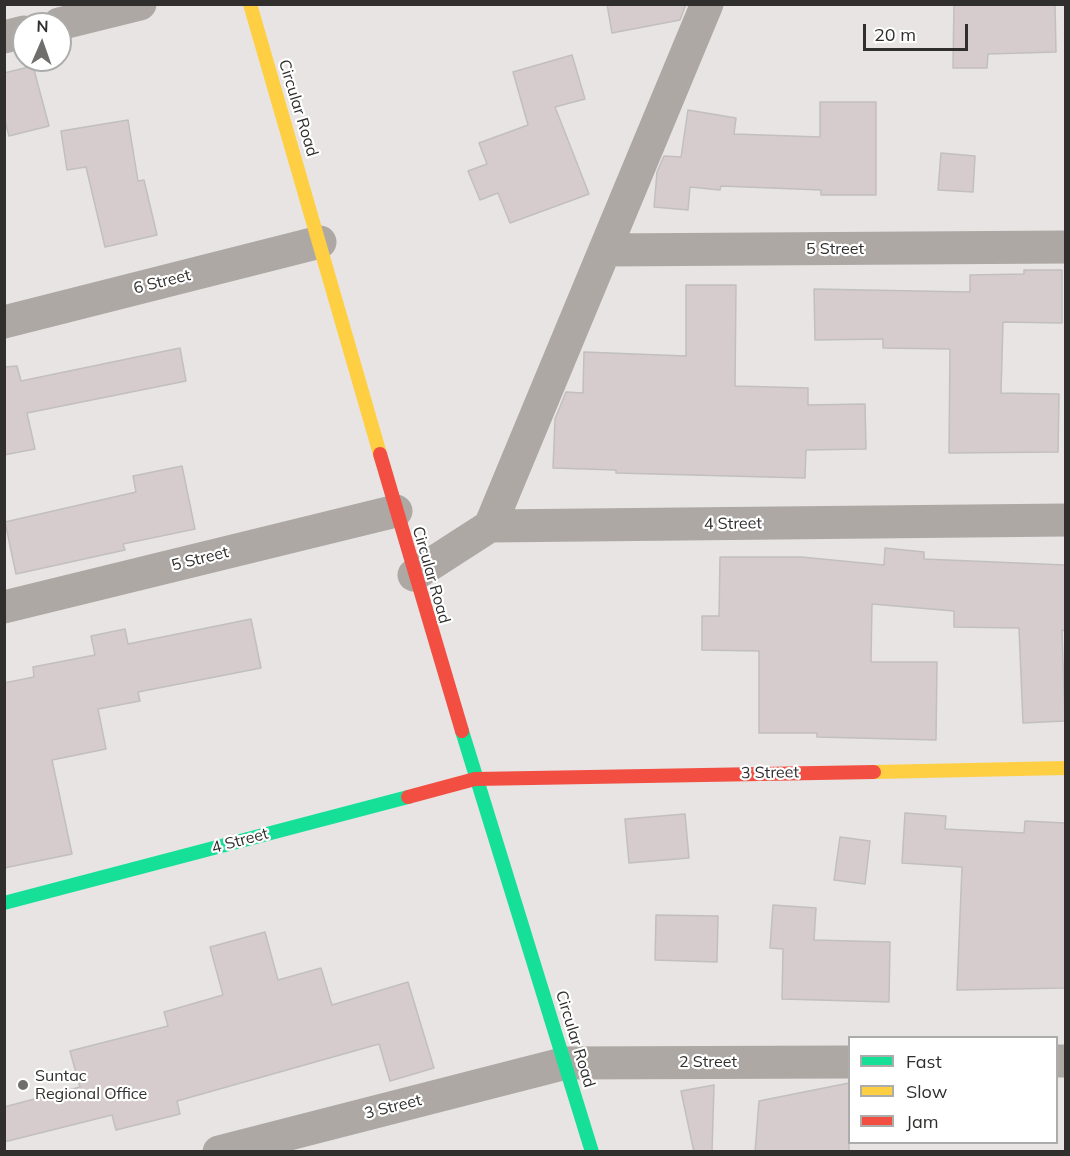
<!DOCTYPE html>
<html>
<head>
<meta charset="utf-8">
<style>
	body { margin:0 }
	#map { position:relative; width:1070px; height:1156px; overflow:hidden; background:#e7e4e3; font-family:Mulish,sans-serif }
	canvas { display:block }
	.frame { position:absolute; inset:0; border:6px solid #302f2e; pointer-events:none }
	.legend { position:absolute; left:848px; top:1036px; width:210px; height:108px; box-sizing:border-box; background:#fff; border:2px solid #acacab; margin:0; padding:8px 10px; list-style:none; font-size:18px; color:#302f2e }
	.legend li { display:flex; align-items:center; gap:12px; height:30px }
	.legend b { width:30px; border:2px solid #acacab }
	.north { position:absolute; left:12px; top:12px; width:60px; height:60px; box-sizing:border-box; background:#fff; border:2px solid #acacab; border-radius:50%; rotate:2deg; font-size:16px; font-weight:700; line-height:24px; text-align:center; color:#302f2e }
	.north::after { content:''; display:block; margin:auto; width:21px; height:27px; background:#706e6d; clip-path:polygon(50% 0,100% 100%,50% 72%,0 100%) }
	.scale { position:absolute; left:863px; top:24px; width:105px; height:27px; box-sizing:border-box; border:3px solid #302f2e; border-top:0; padding-left:8px; font-size:18px; line-height:21px; white-space:nowrap; color:#302f2e; -webkit-text-stroke:4px #fff; paint-order:stroke }
</style>
</head>
<body>
<div id="map">
<canvas width="1070" height="1156"></canvas>
<div class="frame"></div>
<ul class="legend">
<li><b style="height:8px;background:#16e098"></b>Fast</li>
<li><b style="height:8px;background:#ffcf43"></b>Slow</li>
<li><b style="height:8px;background:#f24e42"></b>Jam</li>
</ul>
<div class="north">N</div>
<div class="scale">20 m</div>
</div>
<script>
const context = document.querySelector('canvas').getContext('2d');
context.lineJoin = 'round';
function paint(path, color) { context.fillStyle = color; context.fill(path, 'evenodd'); }
function stroke(path, color, width, dash) { context.strokeStyle = color; context.lineWidth = width; context.lineCap = dash ? 'butt' : 'round'; context.setLineDash(dash || []); context.stroke(path); }
function label(font, color, halo, rows, align = 'center') {
  context.font = font + ' Mulish,sans-serif'; context.lineWidth = 4.5; context.setLineDash([]); context.textBaseline = 'middle'; context.strokeStyle = halo; context.fillStyle = color; for (const [text, x, y, turn = 0] of rows) {
    context.save(); context.translate(x, y); context.rotate((+turn || 0) * Math.PI / 180); context.textAlign = isNaN(turn) ? turn : align; if (halo) context.strokeText(text, 0, 0); context.fillText(text, 0, 0); context.restore();
  }
}
const building = new Path2D(`
	M607,4H686L680,20L612,33Z
	M954,4H1055L1056,52L988,54L987,68H953Z
	M572,55L585,99L555,107L589,194L510,223L498,193L480,200L468,171L487,164L479,143L528,125L513,72Z
	M33,66L49,126L9,136L4,117V73Z
	M820,102H876V195H821V190L721,186L720,190L690,187L688,210L654,207L657,172L664,156L681,157L688,110L736,118L734,134L820,137Z
	M128,120L138,181L144,180L157,235L105,247L86,167L67,170L61,131Z
	M941,153L975,156L973,192L938,190Z
	M1024,270H1062V323L1003,322L1001,393L1059,394L1058,452L949,453L950,349L883,348V339L815,340L814,289L970,292V275L1024,274Z
	M686,285H736L735,386L808,388V405L865,404L866,449L806,450L805,478L616,473V470L553,468L555,419L566,392L583,393L584,352L686,356Z
	M180,348L186,381L27,413L35,449L4,455V367L17,366L21,381Z
	M182,466L195,529L123,544L125,550L16,574L5,522L136,492L133,476Z
	M885,548L924,552V559L1065,565V631L1062,630L1065,721L1023,723L1019,628L954,627V611L872,604L871,662H937L936,740L817,737V733H759V651L702,650V616H719L720,557H801L884,565Z
	M251,619L261,668L138,692L140,701L98,709L106,749L52,760L72,854L4,868V683L34,677L33,667L95,655L91,636L125,629L128,644Z
	M905,813L946,816L945,829L1024,833L1025,821L1065,823V988L957,990L962,867L902,863Z
	M685,814L689,858L629,863L625,819Z
	M840,837L870,841L865,884L834,880Z
	M773,905L816,908L814,940L890,942L889,1002L782,999L783,949L770,948Z
	M656,915L718,916L717,962L655,960Z
	M265,932L278,980L321,968L332,1005L408,982L434,1068L390,1081L379,1044L177,1101L180,1114L116,1130L112,1115L4,1142V1107L80,1087L70,1051L168,1026L164,1012L223,995L210,947Z
	M849,1083V1152H755L759,1101Z
	M714,1085L712,1152H694L681,1091Z`);
const street = new Path2D(`
	M59,24L140,4
	M4,37L24,32
	M605,250L1066,247
	M4,322L320,242
	M490,526L707,4
	M414,575L490,526L1066,520
	M4,607L396,511
	M1056,1061H1066
	M219,1152L566,1063L850,1062`);
const fast = new Path2D(`
	M462,731L592,1152
	M4,903L408,797`);
const slow = new Path2D(`
	M250,4L380,454
	M874,772L1066,768`);
const jam = new Path2D(`
	M380,454L462,731
	M408,797L475,779L874,772`);
const markers = [
	[23,1085,6,"#706e6d"]
];
const streetNames = [
	["Circular Road",298,108,73],
	["5 Street",835,249],
	["6 Street",162,282,-14],
	["4 Street",733,524,-1],
	["5 Street",200,559,-14],
	["Circular Road",431,575,74],
	["3 Street",770,773,-1],
	["4 Street",240,841,-15],
	["Circular Road",575,1039,73],
	["2 Street",708,1062],
	["3 Street",393,1107,-14]
];
const poiNames = [
	["Suntac",35,1076],
	["Regional Office",35,1094]
];
paint(building, '#d6cccd');
stroke(building, '#c2bfbf', 1.5);
stroke(street, '#ada8a3', 33);
stroke(fast, '#16e098', 14);
stroke(slow, '#ffcf43', 14);
stroke(jam, '#f24e42', 14);
for (const [x, y, r, color] of markers) { const dot = new Path2D(); dot.arc(x, y, r, 0, 2 * Math.PI); context.fillStyle = color; context.fill(dot); stroke(dot, '#fff', 2); }
label('16px', '#302f2e', '#fff', streetNames);
label('16px', '#302f2e', '#fff', poiNames, 'left');
</script>
</body>
</html>
